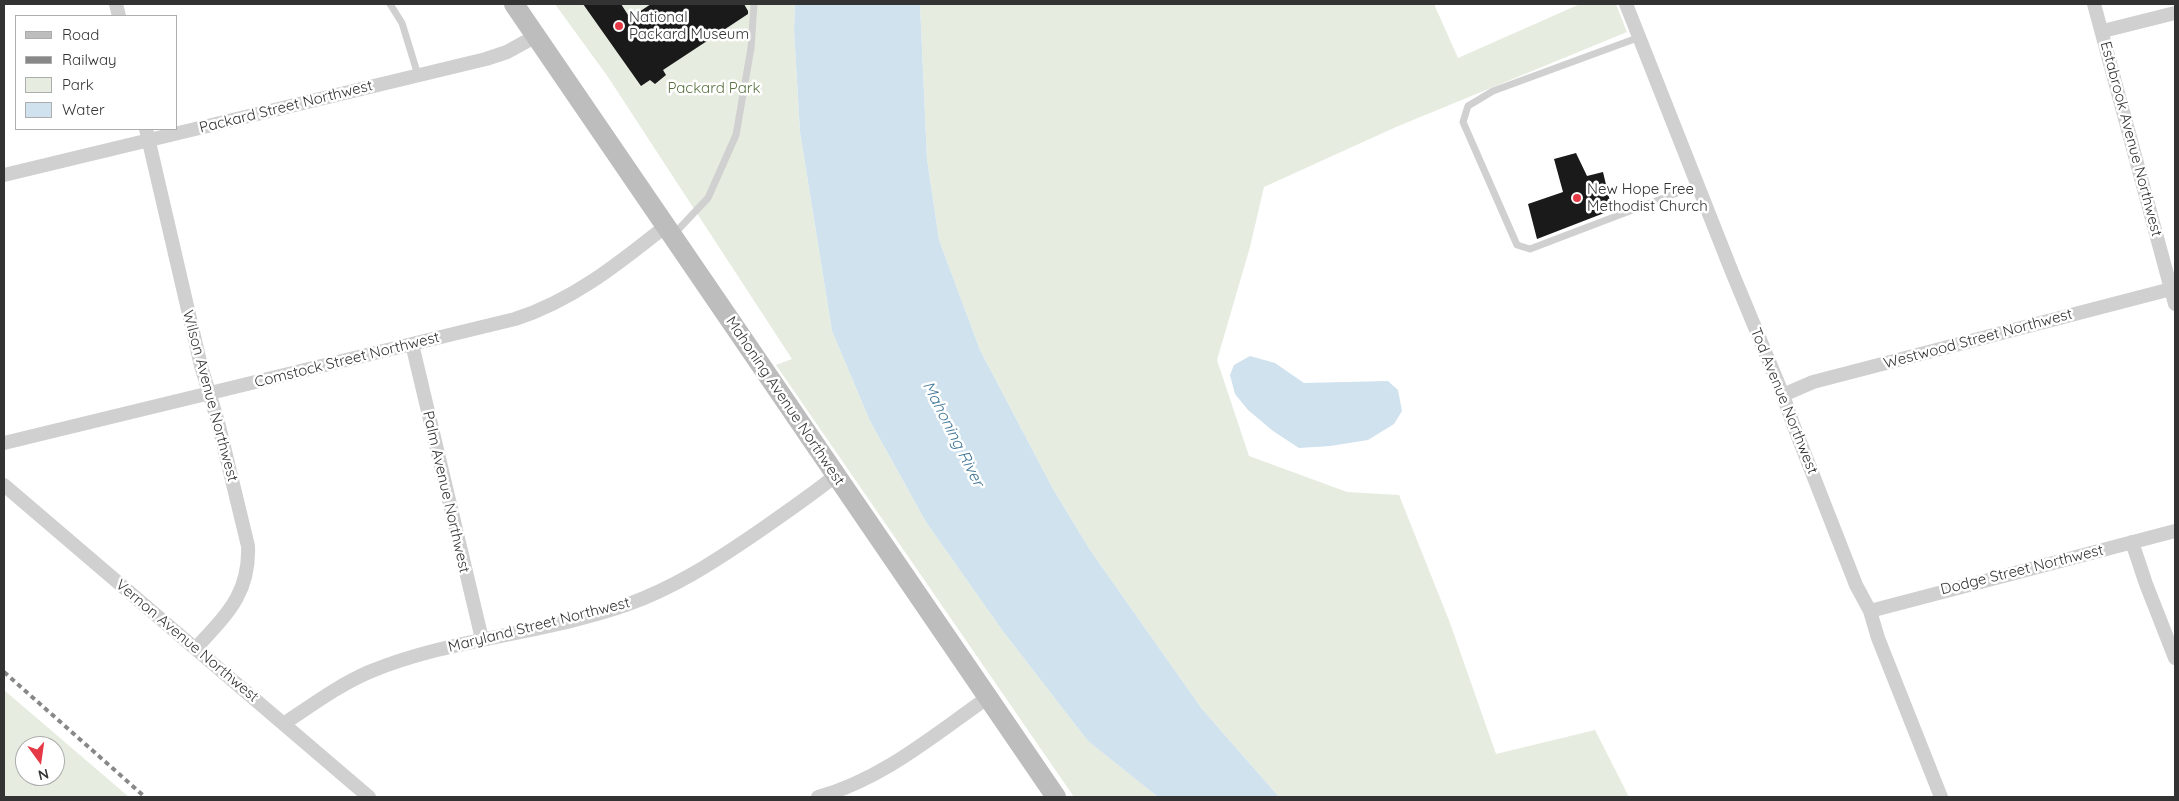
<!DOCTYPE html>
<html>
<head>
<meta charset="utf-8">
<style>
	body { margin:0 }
	#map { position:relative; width:2179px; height:801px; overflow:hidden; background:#fff; font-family:Quicksand,sans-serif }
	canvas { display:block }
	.frame { position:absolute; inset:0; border:5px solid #333; pointer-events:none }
	.legend { position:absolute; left:15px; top:15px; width:162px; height:115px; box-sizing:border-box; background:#fff; border:1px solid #adadad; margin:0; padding:6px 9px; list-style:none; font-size:15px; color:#333 }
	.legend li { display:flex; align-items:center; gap:10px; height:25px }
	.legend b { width:25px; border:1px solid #adadad }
	.north { position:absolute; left:15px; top:736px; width:50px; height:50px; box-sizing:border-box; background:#fff; border:1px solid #adadad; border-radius:50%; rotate:166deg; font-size:14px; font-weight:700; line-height:20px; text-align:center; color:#333 }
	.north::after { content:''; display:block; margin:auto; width:18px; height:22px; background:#e63946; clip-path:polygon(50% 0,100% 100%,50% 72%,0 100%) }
</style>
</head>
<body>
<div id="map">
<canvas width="2179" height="801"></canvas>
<div class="frame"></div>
<ul class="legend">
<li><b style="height:6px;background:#bdbdbd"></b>Road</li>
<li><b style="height:6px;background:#888"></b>Railway</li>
<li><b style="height:14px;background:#e6ecdf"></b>Park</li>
<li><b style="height:14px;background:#cfe2ee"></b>Water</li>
</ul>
<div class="north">N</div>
</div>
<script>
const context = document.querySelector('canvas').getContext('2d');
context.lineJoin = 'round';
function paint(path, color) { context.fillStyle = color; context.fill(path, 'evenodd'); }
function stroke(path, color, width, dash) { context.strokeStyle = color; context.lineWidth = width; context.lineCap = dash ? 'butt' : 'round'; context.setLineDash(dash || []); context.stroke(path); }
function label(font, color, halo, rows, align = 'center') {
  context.font = font + ' Quicksand,sans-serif'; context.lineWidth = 5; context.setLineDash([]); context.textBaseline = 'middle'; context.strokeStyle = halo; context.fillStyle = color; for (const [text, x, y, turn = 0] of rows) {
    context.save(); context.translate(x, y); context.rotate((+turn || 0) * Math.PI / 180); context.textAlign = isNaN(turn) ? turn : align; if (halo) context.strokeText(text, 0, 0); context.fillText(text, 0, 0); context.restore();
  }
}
const green = new Path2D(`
	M555,4H795L794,30L800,132L832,331L870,421L926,522L1002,630L1088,741L1158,797H1074L776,365L792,359L608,77Z
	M920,4H1434L1458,58L1580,4H1616L1627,32L1396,127L1264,187L1250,247L1217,360L1249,456L1347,492L1399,495L1450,623L1496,754L1595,730L1629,797H1279L1202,709L1090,550L1053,489L980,350L939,240L927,159Z
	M4,690L129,797H4ZM25,746H55V776H25Z`);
const water = new Path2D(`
	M795,4H920L927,159L939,240L980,350L1053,489L1090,550L1202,709L1279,797H1158L1088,741L1002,630L926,522L870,421L832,331L800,132L794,30Z
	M1250,356L1275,363L1304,383L1388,381L1398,390L1402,411L1394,424L1368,440L1330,446L1299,448L1273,431L1248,410L1235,394L1230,375L1234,365Z`);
const building = new Path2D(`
	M583,4H621L630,18L651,4H744L748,11V14L663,70L666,75L655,84L650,80L641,86Z
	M1576,153L1587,176L1603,172L1612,210L1537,239L1528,204L1563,192L1554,159Z`);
const lane = new Path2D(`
	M390,4L402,23L418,75
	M1640,37L1493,91L1468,106L1463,122L1517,245L1530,249L1698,185
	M674,234L708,198L736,135L751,48L754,4`);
const street = new Path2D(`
	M116,4L119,16
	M1626,4L1732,272L1783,395L1793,424L1856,585L1870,611L1878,638L1941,797
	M2094,4L2175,304
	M2103,31L2175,13
	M146,129L201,366L218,422L248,546C250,594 226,615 196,648
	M4,175L486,59L507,52L536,36
	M412,344L482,639
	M1783,395L1813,382L2175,288
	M4,443L515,319C574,300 619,263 667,225
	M4,485L369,797
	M2132,542L2146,584L2175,658
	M1870,611L2175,531
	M285,723C312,705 339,685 369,672C451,638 543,634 626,605C674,588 714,562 755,534C782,515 809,497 835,476
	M818,797C881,780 933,736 987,698`);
const secondary = new Path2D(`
	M514,4L1056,797`);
const rail = new Path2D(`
	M4,672L145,797`);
const markers = [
	[619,26,5,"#e63946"],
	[1577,198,5,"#e63946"]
];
const poiNames = [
	["National",629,17],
	["Packard Museum",629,34],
	["New Hope Free",1587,189],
	["Methodist Church",1587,206]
];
const parkNames = [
	["Packard Park",714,88]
];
const streetNames = [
	["Packard Street Northwest",286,107,-14],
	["Estabrook Avenue Northwest",2131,139,75],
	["Westwood Street Northwest",1978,339,-15],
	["Comstock Street Northwest",347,360,-14],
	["Wilson Avenue Northwest",210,396,75],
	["Mahoning Avenue Northwest",785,401,56],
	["Tod Avenue Northwest",1784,401,68],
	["Palm Avenue Northwest",446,492,77],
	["Dodge Street Northwest",2022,570,-14],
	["Maryland Street Northwest",539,625,-14],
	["Vernon Avenue Northwest",187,641,40]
];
const waterNames = [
	["Mahoning River",953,434,63]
];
paint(green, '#e6ecdf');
paint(water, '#cfe2ee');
paint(building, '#1a1a1a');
stroke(lane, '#d0d0d0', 7);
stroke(street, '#d0d0d0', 14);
stroke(secondary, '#bdbdbd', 20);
stroke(rail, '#888', 4, [5, 4]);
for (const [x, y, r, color] of markers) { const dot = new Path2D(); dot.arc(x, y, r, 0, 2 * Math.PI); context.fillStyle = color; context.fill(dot); stroke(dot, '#fff', 2); }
label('15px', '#333', '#fff', poiNames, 'left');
label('15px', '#56703f', '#fff', parkNames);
label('15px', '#333', '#fff', streetNames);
label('italic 16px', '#3f7597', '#fff', waterNames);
</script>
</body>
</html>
